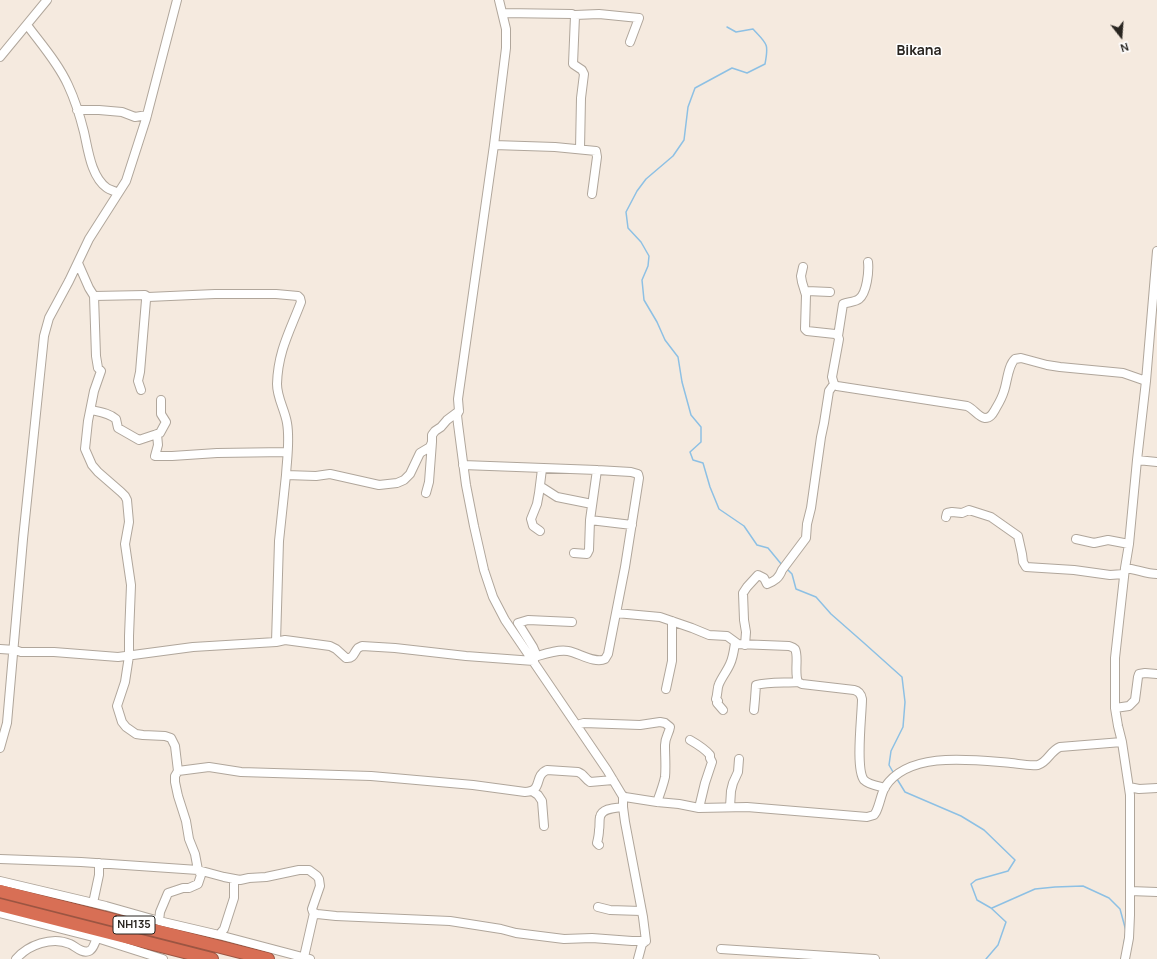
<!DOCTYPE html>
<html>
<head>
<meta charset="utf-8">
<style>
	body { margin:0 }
	#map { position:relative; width:1157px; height:959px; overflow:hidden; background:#f5eadf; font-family:Manrope,sans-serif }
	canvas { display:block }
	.north { position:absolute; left:1101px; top:16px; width:40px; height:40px; -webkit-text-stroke:3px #fff; paint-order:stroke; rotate:163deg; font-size:11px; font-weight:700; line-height:16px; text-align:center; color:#292520 }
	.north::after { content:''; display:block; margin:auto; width:14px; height:18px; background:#292520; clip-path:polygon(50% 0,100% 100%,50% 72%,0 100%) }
</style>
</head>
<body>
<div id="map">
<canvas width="1157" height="959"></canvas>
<div class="north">N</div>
</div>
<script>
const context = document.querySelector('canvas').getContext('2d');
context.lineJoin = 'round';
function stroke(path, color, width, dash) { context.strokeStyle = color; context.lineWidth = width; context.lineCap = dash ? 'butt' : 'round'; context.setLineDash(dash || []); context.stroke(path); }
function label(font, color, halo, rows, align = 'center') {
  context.font = font + ' Manrope,sans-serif'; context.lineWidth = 3; context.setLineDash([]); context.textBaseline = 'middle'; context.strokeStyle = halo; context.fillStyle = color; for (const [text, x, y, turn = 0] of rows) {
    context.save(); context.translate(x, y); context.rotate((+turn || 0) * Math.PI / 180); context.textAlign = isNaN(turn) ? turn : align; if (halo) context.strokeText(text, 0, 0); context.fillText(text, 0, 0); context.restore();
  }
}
const stream = new Path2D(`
	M727,27L736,32L753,29C767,44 769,43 765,64L747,73L732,68L695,88L688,107L684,140L673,156L646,179L637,191L626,212L628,228L641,242L649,256L648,266L642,280L644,300L657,322L665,340L678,357L682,382L691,415L701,427V442L690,452L693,460L703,463L710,487L719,509L744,526L757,545L768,548L782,565
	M787,569L792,574L796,589L816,597L831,614L864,643L902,677L905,702L903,727L891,751L889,765L893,772
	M897,779L905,792L961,816L984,830L1015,860L1008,871L976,880L971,884L977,900L991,908L1006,922L998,945L986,959
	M992,908L1035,889L1055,887L1083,886L1109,898L1120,909L1126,931L1124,943`);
const minor = new Path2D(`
	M499,0L506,29V48L494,145L458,399L459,411L457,415L458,424L466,485L474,526L484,570L493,597L505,620L607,770L622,795L625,797L657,802L679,804L699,808L747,807L867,817L874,815L876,812C880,804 881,794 885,787C909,750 974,760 1011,763C1020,764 1029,766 1038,765C1048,762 1050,751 1060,747L1122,742
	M503,13L572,14L575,16L573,64L582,70L584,74L581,98L580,149
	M575,15L599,14L639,18L630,42
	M27,25C41,44 58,63 68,85C75,100 80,116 84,132C88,149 91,177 107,188C110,190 115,191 118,193
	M0,57L47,0
	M77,110H99L122,112L135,117L147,115
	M494,145L555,147L596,151L597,157L592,194
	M78,263L89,288L94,296L96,356L98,368L101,371L94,391L88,421L85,449L92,465L98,472L121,492L125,496L127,500L129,522L125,544L131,585L129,636V656L125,682L117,706L122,722L126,727L136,734L143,735L165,736L171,738L175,746L178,771L175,776V782L178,796L186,821L189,839L195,854L198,870L201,875L198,884L189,888H183L168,893L160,912L159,921
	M803,267L801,276L802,282L806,295L805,329L807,331L835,334L838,336L839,339L832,377L834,384L837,386L967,406C974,409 978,417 985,418C991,418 993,413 996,408C999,403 1002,398 1004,391C1007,383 1008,365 1015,359L1021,358L1047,365L1060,367L1123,373L1146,381
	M805,292L807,291L830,292
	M94,296L145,295L148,297L146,300L140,372L138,381L141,390
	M148,297L215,294H276L298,296L300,298L301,302C290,331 278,351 277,384C277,398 285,410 287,423C290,440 287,458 286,475
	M838,336L843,304C848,302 855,302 859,299C867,293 869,271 868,262
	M91,410C100,412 109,413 116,419L118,428L139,440L160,433L166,422L161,414V400
	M157,434L158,445L155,456H172L217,453L287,452
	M1137,460L1157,462
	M463,465L597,470L631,472L638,474L639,478L625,567L616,613
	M597,470L590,520L632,525
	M540,486L557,497L592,504
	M426,493L429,482L432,442
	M946,517L947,513L952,512L962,513L969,510L991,517L1018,536L1022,554L1023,562L1026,567L1074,570L1110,575L1124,574
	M540,531L533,526L531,519L537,504L539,493L542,469
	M1076,539L1094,543L1108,540L1129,544
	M574,553L587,554L589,550L590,520
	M1125,568C1136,569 1146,574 1157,574
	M276,642L279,541L286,475L316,476L330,474L379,485L397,483L404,480L410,474L420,453L430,447L432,442V435L435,431L441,427L447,420L459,411
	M745,645L746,632L744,620L743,593L747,587L758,575L764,578L767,584C775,581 779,578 782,570L806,538L807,524L811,508L821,437L824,423L829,391L834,384
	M0,649L15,650L21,652H54L118,657L193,647L276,642L285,640L330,646L336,649L346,658C354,659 354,652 358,648L362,646L395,648L466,656L534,661
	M537,656L533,647L518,623L528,620L572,622
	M531,658C542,655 557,649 568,651C579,653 595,664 605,659L608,654L616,613L660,617L692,628L709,635L727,636L738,644L789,646C792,647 793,647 795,649C799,656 794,673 798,682L802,684L854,690C859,691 861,694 862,699C862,715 855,769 864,780C869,785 878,786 885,788
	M666,689L672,661V621
	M1115,708L1129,706L1135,700L1138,677L1139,674L1145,673L1157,674
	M723,710L717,703L718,701L716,699C718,693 717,688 719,684C722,677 727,671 730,664C733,658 734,650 735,643
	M754,710L755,699L756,685C767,682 786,683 798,682
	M578,726L580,724L584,723L640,725L660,722L665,723L670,727C669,734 665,737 665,745C665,756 666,767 665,777C663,786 660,794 657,802
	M690,740C697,744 705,749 710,755V758L712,762L705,783L699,808
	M0,748L7,723L23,539L44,336L49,318L69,281L89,239L126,181L146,119L177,0
	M178,771L209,767L241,772L371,776L473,785L525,792C544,791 533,776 547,770L578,772C584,774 585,779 590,782L613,780
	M1129,787L1139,789L1157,788
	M532,791L538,795L542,801L544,826
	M623,797V807L625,822L643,917L646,941L642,944L638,959
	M730,807L731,791L733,783L738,772L739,759
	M599,845L597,843C598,839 599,834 599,830C600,826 599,821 600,817C602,808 615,808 623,807
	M0,859L81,862L198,870L224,877L240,880L249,878L266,877L299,870H309L317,876L319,879L320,886L312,909L313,912L317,914L336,916L450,921L501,929L516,933L564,939L592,938L632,941H646
	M0,881L106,906L159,921L219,935L310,959
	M1130,891L1157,892
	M93,903L99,875V863
	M598,907L610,910L641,911
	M0,913L97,938L163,959
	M219,935L224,929L234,898V879
	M721,949L875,959
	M304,957L314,913
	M16,959C28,945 52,936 70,944C75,946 82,954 89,951C93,950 95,942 97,938
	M1125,959L1129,938L1130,915V795L1122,742L1118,726L1115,708V658L1125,568L1129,544L1137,460L1146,381L1157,251`);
const highway = new Path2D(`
	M0,891L268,959
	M0,905L212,959`);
const shields = [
	[134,925,42]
];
const shieldNames = [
	["NH135",134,925]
];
const quarterNames = [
	["Bikana",919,51]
];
stroke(stream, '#8dc0e4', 1.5);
stroke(minor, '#b0a69b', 10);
stroke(highway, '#9b5542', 14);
stroke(minor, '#fff', 8);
stroke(highway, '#d86f55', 12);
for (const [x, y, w] of shields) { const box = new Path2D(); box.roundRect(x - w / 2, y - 9, w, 18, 3); context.fillStyle = '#fff'; context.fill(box); stroke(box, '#292520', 1); }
label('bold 11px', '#292520', null, shieldNames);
label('bold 14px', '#292520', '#fff', quarterNames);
</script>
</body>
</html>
